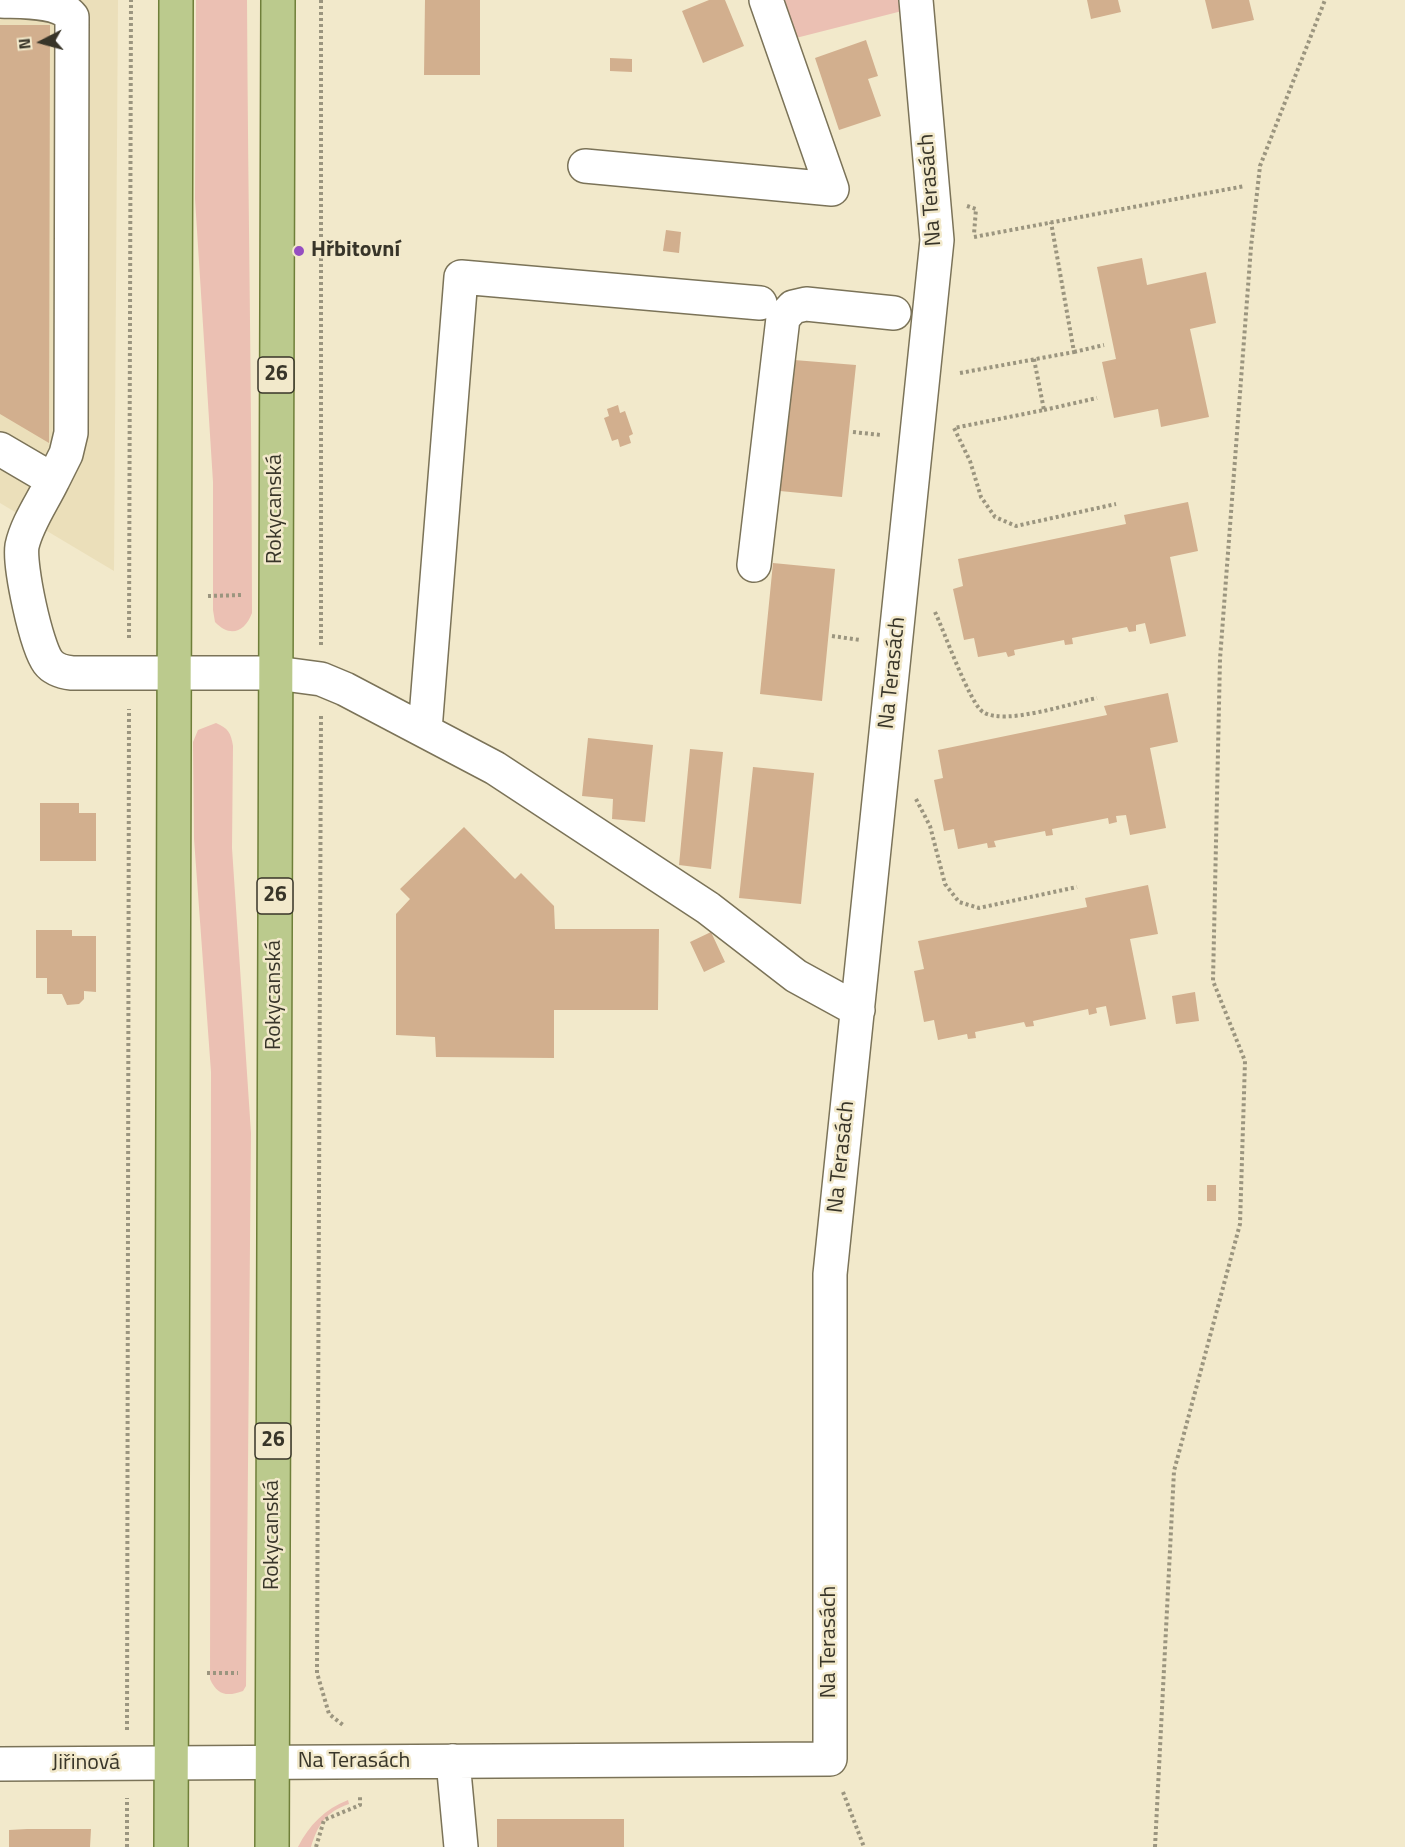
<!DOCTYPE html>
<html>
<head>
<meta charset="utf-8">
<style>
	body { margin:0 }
	#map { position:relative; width:1405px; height:1847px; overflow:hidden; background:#f2e9cb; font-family:"Titillium Web",sans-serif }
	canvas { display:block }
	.north { position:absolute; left:12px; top:12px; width:60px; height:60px; -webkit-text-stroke:4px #f2e9cb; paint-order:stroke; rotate:264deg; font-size:16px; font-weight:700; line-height:24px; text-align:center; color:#383529 }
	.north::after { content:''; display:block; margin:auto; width:21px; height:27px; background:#383529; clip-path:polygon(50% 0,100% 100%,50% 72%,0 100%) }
</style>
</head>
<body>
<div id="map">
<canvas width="1405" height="1847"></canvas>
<div class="north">N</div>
</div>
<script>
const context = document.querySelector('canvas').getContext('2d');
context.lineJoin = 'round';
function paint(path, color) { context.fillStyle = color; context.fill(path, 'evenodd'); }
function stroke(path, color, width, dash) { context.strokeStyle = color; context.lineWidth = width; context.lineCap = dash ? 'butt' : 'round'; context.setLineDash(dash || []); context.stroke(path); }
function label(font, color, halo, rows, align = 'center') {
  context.font = font + ' "Titillium Web",sans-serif'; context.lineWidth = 5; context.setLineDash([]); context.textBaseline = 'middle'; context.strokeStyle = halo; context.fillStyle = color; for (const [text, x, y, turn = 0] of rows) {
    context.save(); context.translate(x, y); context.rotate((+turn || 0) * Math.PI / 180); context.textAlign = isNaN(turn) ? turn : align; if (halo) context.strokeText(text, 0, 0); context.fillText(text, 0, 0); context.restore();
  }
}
const built = new Path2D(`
	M0,0H118L114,571L0,503Z`);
const green = new Path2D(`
	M196,0H247C248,204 252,409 252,613C245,632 230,638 215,622L213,610V482L195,199Z
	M778,0H901L902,11L792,39Z
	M216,723C228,728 231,733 233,746L232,848L251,1133L246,1686L243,1691C227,1697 217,1695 210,1679L211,1072L194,839L193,742L198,730Z
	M348,1800L349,1804C326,1812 318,1824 311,1847H298C309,1825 325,1809 348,1800Z`);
const building = new Path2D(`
	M425,0H480V75H424Z
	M709,0H725L744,46L703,63L682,11Z
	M1087,0H1118L1121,12L1091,19Z
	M1205,0H1249L1254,20L1212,29Z
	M0,25H50L49,443L0,414Z
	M866,40L878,76L868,79L881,116L839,130L815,58Z
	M610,58L632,59V72L610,71Z
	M666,230L681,232L679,253L663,251Z
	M1142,258L1147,285L1206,272L1216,323L1190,329L1209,417L1161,427L1158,409L1114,418L1102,362L1116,359L1097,267Z
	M794,360L856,365L842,497L780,491Z
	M618,405L620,413L625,411L633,434L629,436L631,443L620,447L618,439L612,441L604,418L609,416L607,409Z
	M1188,502L1198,551L1170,557L1186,636L1150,644L1145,623L1136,625V631L1129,632L1127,627L1072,638L1073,644L1065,645L1064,640L1014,650L1015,655L1008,657L1006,652L978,657L974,638L964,640L953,589L963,586L958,559L1126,524L1124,515Z
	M773,563L835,569L822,701L760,694Z
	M1168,693L1178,742L1150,748L1166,828L1130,835L1126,815L1116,816L1117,822L1109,824L1108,818L1052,829L1053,835L1046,836L1045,831L994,841L996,847L988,848L987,843L958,849L954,829L944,831L934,780L943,778L938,750L1107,715L1104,706Z
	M588,738L653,745L645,822L612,819L613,799L582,796Z
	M690,749L723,752L711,869L679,865Z
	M753,767L814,773L801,904L739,898Z
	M40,803H79V813H96V861H40Z
	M464,827L515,879L521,873L554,906L555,929H659L658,1010H554V1058L436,1057L435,1037L396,1035V914L410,899L400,889Z
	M1148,885L1158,934L1130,939L1146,1019L1110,1026L1106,1006L1096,1008L1097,1013L1089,1015L1088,1009L1033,1021L1034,1026L1026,1027L1024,1022L975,1032L976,1038L968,1039L967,1034L938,1040L934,1020L924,1022L914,971L924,969L918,941L1087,907L1085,898Z
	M36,930H72V936H96V992L84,991V999L79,1004L67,1005L62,994H47V978H36Z
	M711,932L725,962L704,972L690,942Z
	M1195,992L1199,1021L1176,1024L1172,996Z
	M1207,1185H1216V1201H1207Z
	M497,1819H624V1847H497Z
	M27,1829H91L90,1847H9V1830Z`);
const path = new Path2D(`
	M321,0V645
	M967,206L976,209L974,234
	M974,237L1245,186
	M1074,352L1104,345
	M1034,359L1044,410L954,428L970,461L981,497L995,517L1016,526L1116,504
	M960,373L1074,352L1051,222
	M1044,410L1097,398
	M853,432L881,435
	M208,596L242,595
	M935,612C944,631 970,704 983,712C1005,726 1071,703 1097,698
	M832,636L860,640
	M129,638L131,0
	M321,716L317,1673L329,1714L343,1725
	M916,799L930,826L945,884L959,902L979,908L1077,887
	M207,1673H238
	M127,1730L129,709
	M843,1792L864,1847
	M127,1847V1798
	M316,1847L324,1820L360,1805V1797
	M1155,1847L1174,1471L1240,1224L1245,1061L1213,981L1220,659L1251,247L1260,166L1325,0`);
const minor = new Path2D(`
	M0,1C23,2 59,0 72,17L71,433L66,454L53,480
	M585,166L832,189L766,0
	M0,449L53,480C43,501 27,523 22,546C19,566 36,646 48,662C54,670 63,672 72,673H276L321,679L345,689L495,768L708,908L796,976L858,1010
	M754,565L783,318L793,307L806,304L894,313
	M425,730L461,277L760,303
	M453,1761L461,1847
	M0,1764L830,1759V1274L937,240L916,0`);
const major = new Path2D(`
	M171,1847L176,0
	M272,1847L278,0`);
const markers = [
	[299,251,6,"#954ec1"]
];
const shields = [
	[276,375,36],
	[275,896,36],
	[273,1441,36]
];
const shieldNames = [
	["26",276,375],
	["26",275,896],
	["26",273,1441]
];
const streetNames = [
	["Na Terasách",931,190,-94],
	["Rokycanská",276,509,-90],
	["Na Terasách",893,673,-84],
	["Rokycanská",275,995,-90],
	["Na Terasách",842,1157,-84],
	["Rokycanská",273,1535,-90],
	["Na Terasách",830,1642,-90],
	["Na Terasách",354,1762],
	["Jiřinová",86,1764]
];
const poiNames = [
	["Hřbitovní",311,251]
];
paint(built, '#ebdfba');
paint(green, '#ebc0b3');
paint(building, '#d2af8e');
stroke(minor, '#7b7358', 36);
stroke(major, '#6f7f39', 36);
stroke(path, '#9b957f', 4, [3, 3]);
stroke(minor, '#fff', 33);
stroke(major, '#bbca8d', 33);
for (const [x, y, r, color] of markers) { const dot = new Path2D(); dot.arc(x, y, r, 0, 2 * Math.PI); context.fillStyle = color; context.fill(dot); stroke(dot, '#f2e9cb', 2); }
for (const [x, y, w] of shields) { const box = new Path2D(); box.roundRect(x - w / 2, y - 18, w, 36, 4.5); context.fillStyle = '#f2e9cb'; context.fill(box); stroke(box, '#383529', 1.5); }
label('bold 21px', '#383529', null, shieldNames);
label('22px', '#383529', '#f2e9cb', streetNames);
label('bold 22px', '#383529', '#f2e9cb', poiNames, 'left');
</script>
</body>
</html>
